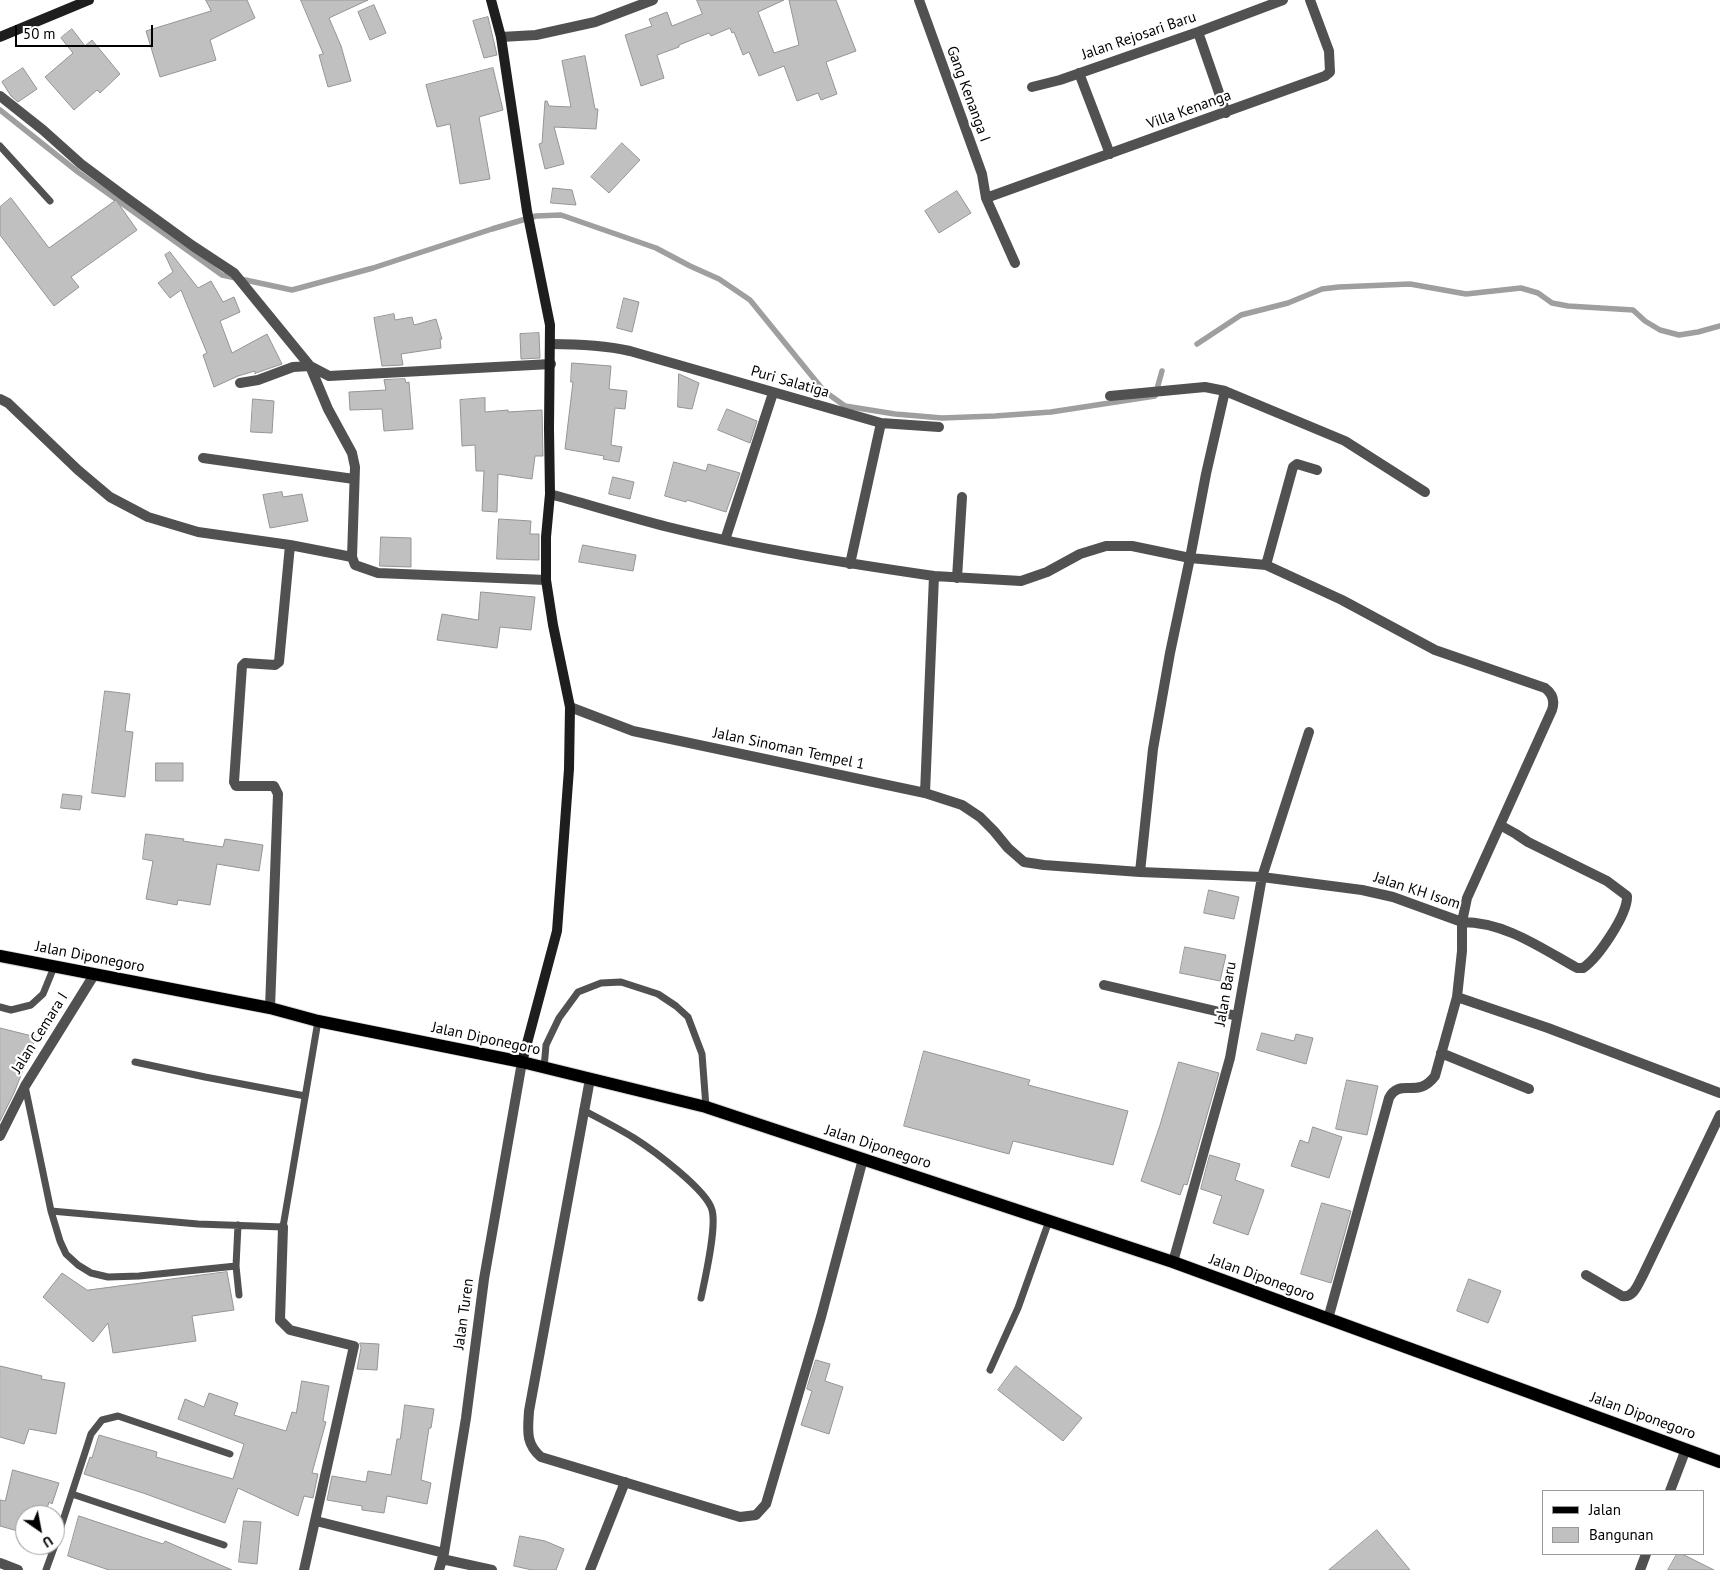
<!DOCTYPE html>
<html>
<head>
<meta charset="utf-8">
<style>
	body { margin:0 }
	#map { position:relative; width:1720px; height:1570px; overflow:hidden; background:#fff; font-family:"PT Sans",sans-serif }
	canvas { display:block }
	.legend { position:absolute; left:1542px; top:1490px; width:162px; height:65px; box-sizing:border-box; background:#fff; border:1px solid #999; margin:0; padding:6px 9px; list-style:none; font-size:15px; color:#000 }
	.legend li { display:flex; align-items:center; gap:10px; height:25px }
	.legend b { width:25px; border:1px solid #999 }
	.north { position:absolute; left:15px; top:1505px; width:50px; height:50px; box-sizing:border-box; background:#fff; border:1px solid #999; border-radius:50%; rotate:147deg; font-size:14px; font-weight:700; line-height:20px; text-align:center; color:#000 }
	.north::after { content:''; display:block; margin:auto; width:18px; height:22px; background:#000; clip-path:polygon(50% 0,100% 100%,50% 72%,0 100%) }
	.scale { position:absolute; left:15px; top:25px; width:138px; height:22px; box-sizing:border-box; border:2px solid #000; border-top:0; padding-left:6px; font-size:15px; line-height:18px; white-space:nowrap; color:#000; -webkit-text-stroke:4px #fff; paint-order:stroke }
</style>
</head>
<body>
<div id="map">
<canvas width="1720" height="1570"></canvas>
<ul class="legend">
<li><b style="height:6px;background:#000"></b>Jalan</li>
<li><b style="height:14px;background:#c0c0c0"></b>Bangunan</li>
</ul>
<div class="north">U</div>
<div class="scale">50 m</div>
</div>
<script>
const context = document.querySelector('canvas').getContext('2d');
context.lineJoin = 'round';
function stroke(path, color, width, dash) { context.strokeStyle = color; context.lineWidth = width; context.lineCap = dash ? 'butt' : 'round'; context.setLineDash(dash || []); context.stroke(path); }
function paint(path, color) { context.fillStyle = color; context.fill(path, 'evenodd'); }
function label(font, color, halo, rows, align = 'center') {
  context.font = font + ' "PT Sans",sans-serif'; context.lineWidth = 4.5; context.setLineDash([]); context.textBaseline = 'middle'; context.strokeStyle = halo; context.fillStyle = color; for (const [text, x, y, turn = 0] of rows) {
    context.save(); context.translate(x, y); context.rotate((+turn || 0) * Math.PI / 180); context.textAlign = isNaN(turn) ? turn : align; if (halo) context.strokeText(text, 0, 0); context.fillText(text, 0, 0); context.restore();
  }
}
const stream = new Path2D(`
	M0,110L78,172L222,275L292,290L373,268L492,229L536,216L561,215L656,248L690,266L719,279L750,300L824,391L845,406L895,414L942,418L995,416L1051,412L1155,396L1162,371
	M1197,344L1241,315L1288,303L1322,289L1339,287L1410,284L1466,294L1521,288L1538,293L1552,303L1568,306L1633,310L1645,321L1660,330L1679,335L1698,332L1720,326`);
const building = new Path2D(`
	M206,0H247L255,18L210,40L216,60L160,77L146,31L211,11Z
	M301,0H368L329,18L341,46L351,81L328,87L319,55L323,54Z
	M697,0H784L758,12L774,53L799,45L789,0H836L856,51L826,62L837,94L821,100L818,93L797,101L784,66L759,76L749,52L743,55L734,32L732,33L730,28L711,36L709,33L679,45V47L657,55L664,78L641,86L625,35L652,26L649,19L667,12L672,26L702,14Z
	M374,5L386,33L370,40L358,12Z
	M488,17L497,55L484,58L473,21Z
	M72,29L85,46L92,40L120,74L100,93L97,90L74,110L45,77L73,53L61,38Z
	M585,56L595,109H598L596,129L554,127L564,164L545,169L539,144L542,143L545,101H547L549,106L571,107L562,61Z
	M23,68L37,89L18,102L11,96L2,82Z
	M493,68L503,110L479,117L490,179L460,184L450,124L437,127L426,85Z
	M622,143L640,160L609,193L591,177Z
	M553,188L572,190L576,205L551,203Z
	M957,191L971,213L939,233L925,211Z
	M11,198L49,248L116,200L137,230L71,277L79,287L54,306L0,235V207Z
	M170,252L198,288L211,281L223,302L234,297L240,312L220,321L232,353L267,334L282,364L256,373L255,374V371L238,376L214,387L203,355L207,353L181,290L170,298L158,283L173,272L165,255Z
	M624,298L639,302L632,332L617,328Z
	M394,314L395,320L412,317L414,325L436,319L442,339H440L441,348L401,354L403,365L382,366L374,318Z
	M539,333L540,358L521,359L520,334Z
	M572,363L611,366L609,389L627,391L625,409L615,408L611,445L622,447L619,462L603,459L604,456L565,449L573,382H571Z
	M679,374L699,383L692,409L678,407Z
	M405,379L406,383L409,382L413,429L384,431L382,409L350,410L349,392L386,390L384,380Z
	M485,398V412L508,410V412L542,410L543,456H535L532,479L498,474L497,512L482,511L484,471H476L475,445L462,446L460,400Z
	M253,399L274,401L272,433L251,432Z
	M727,409L757,421L750,443L718,430Z
	M674,462L706,471L708,464L740,473L726,512L687,500L686,502L665,496Z
	M613,477L634,482L630,499L609,494Z
	M282,492L283,497L302,494L308,521L270,528L263,495Z
	M499,519L531,521L530,534H539V560L497,559Z
	M381,537L411,538V567L380,566Z
	M583,545L636,555L633,571L579,562Z
	M481,592L535,597L531,630L500,627L497,648L437,640L442,614L478,620Z
	M105,691L130,694L125,731L133,732L125,797L92,793Z
	M156,763H183V781H156Z
	M63,794L82,796L80,810L61,808Z
	M146,834L184,839L183,841L223,847L225,839L263,845L259,871L217,864L210,905L178,900L177,905L146,899L153,861L143,859Z
	M1209,890L1239,897L1234,919L1204,913Z
	M1185,947L1226,955L1220,981L1180,973Z
	M0,1028L36,1037L14,1093L0,1121Z
	M1262,1033L1294,1041L1296,1034L1313,1038L1306,1064L1257,1050Z
	M924,1051L1030,1080L1028,1085L1128,1111L1113,1165L1013,1141L1009,1154L904,1126Z
	M1179,1062L1219,1073L1187,1185L1184,1184L1180,1195L1141,1181L1160,1125Z
	M1347,1080L1378,1086L1367,1135L1336,1129Z
	M1313,1127L1342,1137L1329,1178L1291,1166L1300,1140L1308,1143Z
	M1210,1155L1240,1164L1235,1180L1264,1190L1248,1235L1213,1223L1222,1196L1201,1189Z
	M1322,1203L1351,1211L1331,1283L1301,1274Z
	M227,1272L234,1310L192,1316L196,1341L113,1353L108,1323L93,1342L43,1297L62,1273L87,1290Z
	M1469,1279L1501,1291L1488,1323L1457,1311Z
	M360,1343L379,1344L377,1370L357,1369L361,1348Z
	M816,1360L830,1364L825,1381L843,1387L829,1434L801,1425L812,1391L807,1389Z
	M0,1366L42,1376L41,1379L65,1383L56,1434L29,1429L24,1444L0,1437Z
	M1016,1366L1082,1418L1063,1441L998,1390Z
	M302,1381L329,1386L323,1421L326,1422L312,1473L318,1474L313,1498L304,1496L298,1516L238,1488L225,1523L146,1494L84,1474L90,1457L92,1458L99,1435L157,1452L156,1457L233,1479L244,1444L178,1419L185,1399L204,1407L209,1393L238,1403L234,1415L286,1431L292,1412L296,1413Z
	M405,1405L434,1409L431,1428H429L421,1480L431,1483L427,1504L387,1496L384,1513L362,1510V1506L327,1500L332,1476L366,1482L368,1471L391,1475L397,1439H400Z
	M13,1470L59,1483L52,1504L49,1502L45,1515H25V1533L0,1526V1500L5,1501Z
	M79,1516L163,1544L165,1541L232,1570H109L68,1556Z
	M244,1521L261,1522L257,1564L239,1562Z
	M1377,1530L1410,1570H1329Z
	M520,1536L545,1541L564,1549L556,1570H532L514,1566Z
	M1677,1554H1682L1714,1570H1668Z`);
const lane = new Path2D(`
	M0,146L50,201
	M0,1007L11,1010L31,1005L43,994L54,967
	M135,1062L205,1077L305,1096
	M544,1068L546,1045L559,1018L578,992L601,983L621,982L658,994L676,1006L688,1017L702,1054L706,1107
	M25,1086L51,1211L198,1224L283,1227L318,1021
	M583,1110C600,1119 618,1128 634,1138C653,1150 707,1190 712,1210C717,1227 705,1279 701,1298
	M51,1211L60,1241L66,1254L78,1265L91,1273L108,1277L139,1276L236,1266
	M238,1225L236,1266L239,1295
	M990,1370L1018,1308L1049,1221
	M72,1494L224,1545
	M55,1545L91,1434L102,1420L118,1416L230,1454
	M46,1570L55,1545`);
const street = new Path2D(`
	M919,0L982,174L986,198L1015,263
	M1198,32L1226,113
	M501,37L536,35L595,22L653,0
	M1079,73L1110,154
	M1032,87L1060,80L1198,32L1283,0
	M0,96L43,130L81,164L124,196L193,246L234,273L310,366L328,409L352,453L355,467L352,557L355,565L378,573L546,580
	M986,198L1325,76L1330,72L1329,51L1310,0
	M551,344C578,344 603,345 630,351L881,423L850,564
	M240,383L258,380L293,367L310,366L329,376L551,364
	M1110,396L1205,387L1225,391L1345,441L1425,492
	M0,399L8,403L78,470L110,497L148,517L198,532L290,545L352,557
	M881,423L939,427
	M203,458L354,479
	M550,494C590,505 629,517 668,527C756,549 845,563 934,576
	M725,540L773,393
	M1266,565L1293,467L1297,464L1317,470
	M957,578L962,497
	M570,707L633,731L925,793L962,805L980,817L994,831L1008,848L1024,862L1044,865L1140,872L1262,877L1362,890L1393,897L1462,922V951L1457,997L1435,1076C1417,1100 1400,1077 1389,1098L1328,1319
	M925,793L934,576L1021,581L1047,572L1080,554L1106,546H1132L1190,558L1266,565L1342,600L1435,650L1545,688C1553,694 1555,701 1552,710L1467,898L1462,922C1505,922 1541,948 1577,968H1583C1598,958 1628,914 1627,896L1607,881L1528,842L1516,834L1500,825
	M1140,872L1153,749L1170,653L1190,558L1206,474L1225,391
	M1104,985L1237,1016
	M1457,997L1548,1028L1720,1093
	M270,1008L278,794L274,786H236L234,782L242,666L245,663L275,665L279,662L290,545
	M1441,1053L1529,1089
	M590,1079L529,1411C528,1430 525,1443 541,1457L740,1517L756,1515L766,1504L821,1317L863,1159
	M0,1136L25,1086L94,975
	M283,1227L280,1320L290,1330L354,1346L304,1570
	M1173,1262L1230,1058L1262,877L1309,732
	M1586,1275L1622,1296C1634,1298 1638,1284 1643,1275L1720,1115
	M1670,1491L1686,1449
	M316,1521L444,1553
	M442,1559L492,1570
	M0,1563L18,1570
	M439,1570L444,1553L466,1418L484,1279L522,1062
	M590,1570L625,1482
	M1640,1570L1646,1554`);
const secondary = new Path2D(`
	M491,0L501,37L527,211L550,325L549,428L550,494L546,537V580L553,625L570,707L569,769L557,931L522,1062
	M0,37L89,0`);
const primary = new Path2D(`
	M0,956L270,1008L318,1021L522,1062L706,1107L1173,1262L1720,1462`);
const streetNames = [
	["Jalan Rejosari Baru",1139,36,-19],
	["Gang Kenanga I",968,94,70],
	["Villa Kenanga",1189,110,-20],
	["Puri Salatiga",790,382,16],
	["Jalan Sinoman Tempel 1",789,749,12],
	["Jalan KH Isom",1417,891,18],
	["Jalan Diponegoro",90,957,11],
	["Jalan Baru",1226,994,-80],
	["Jalan Cemara I",40,1033,-58],
	["Jalan Diponegoro",486,1039,12],
	["Jalan Diponegoro",878,1147,18],
	["Jalan Diponegoro",1262,1278,20],
	["Jalan Turen",464,1314,-82],
	["Jalan Diponegoro",1643,1416,20]
];
stroke(stream, '#9f9f9f', 5.5);
paint(building, '#c0c0c0');
stroke(building, '#959595', 1);
stroke(primary, '#dbdbdb', 14);
stroke(lane, '#515151', 7);
stroke(street, '#515151', 10);
stroke(secondary, '#1e1e1e', 10);
stroke(primary, '#000', 12);
label('15px', '#000', '#fff', streetNames);
</script>
</body>
</html>
